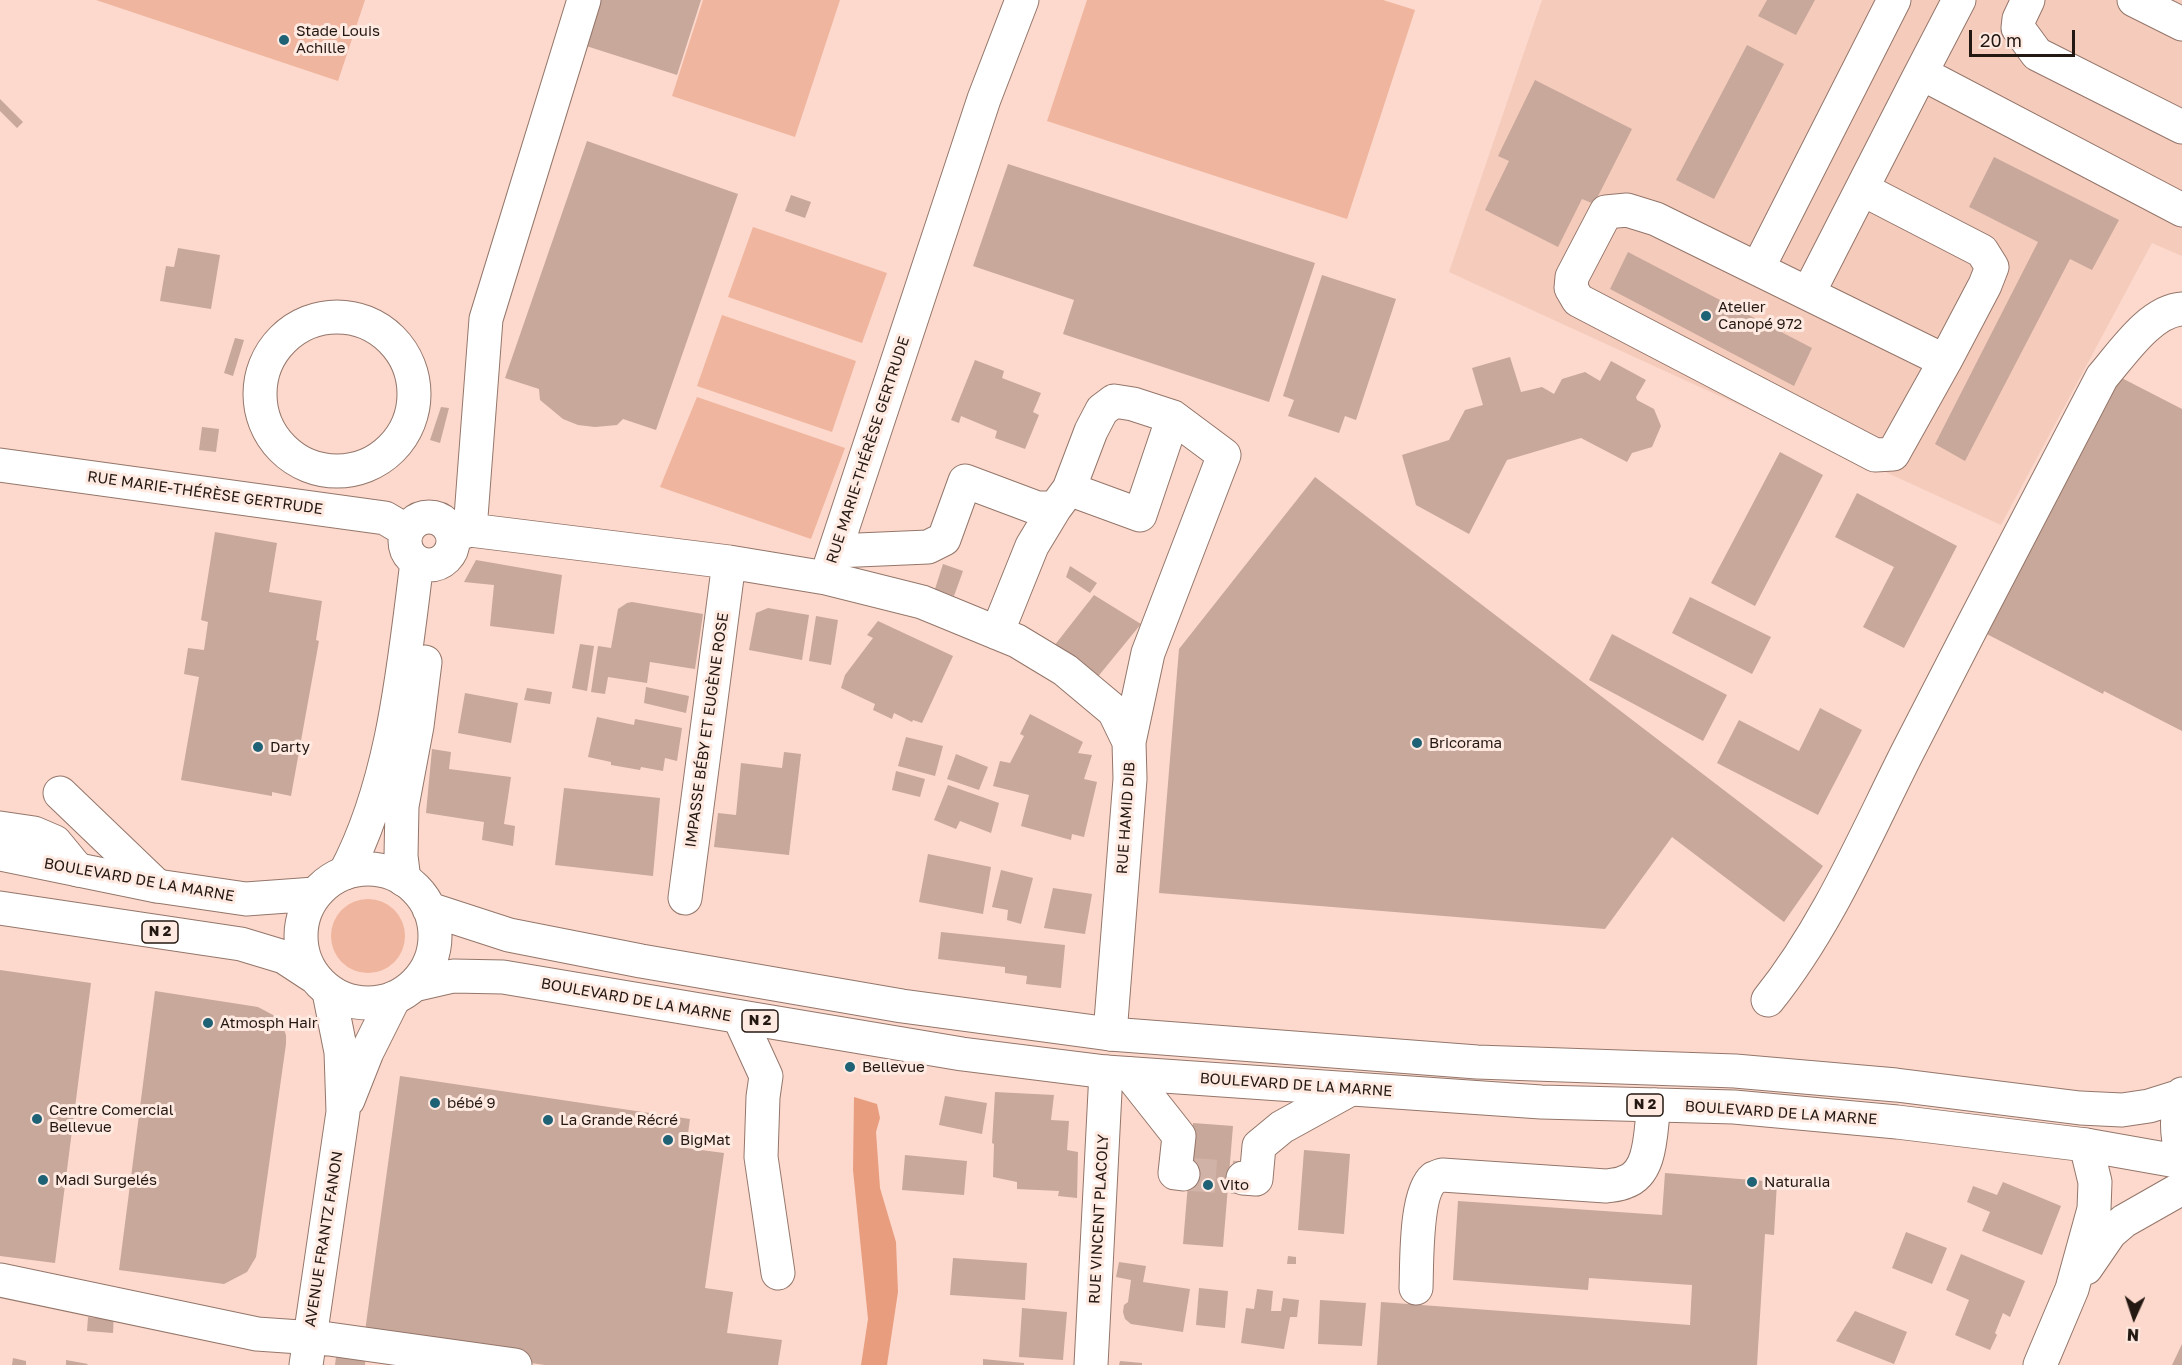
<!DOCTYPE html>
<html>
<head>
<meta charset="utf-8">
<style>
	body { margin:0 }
	#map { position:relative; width:2182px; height:1365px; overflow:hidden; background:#fcd9cc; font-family:"Golos Text",sans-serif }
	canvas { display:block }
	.north { position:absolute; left:2104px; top:1287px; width:60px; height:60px; -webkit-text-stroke:4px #ffeae2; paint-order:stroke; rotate:183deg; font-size:16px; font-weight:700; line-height:24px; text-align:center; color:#241813 }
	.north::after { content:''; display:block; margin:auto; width:21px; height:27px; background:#241813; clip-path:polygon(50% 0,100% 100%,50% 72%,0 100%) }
	.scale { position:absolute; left:1969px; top:30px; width:106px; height:27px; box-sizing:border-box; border:3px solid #241813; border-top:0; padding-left:8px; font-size:18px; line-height:21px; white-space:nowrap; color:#241813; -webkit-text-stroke:4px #ffeae2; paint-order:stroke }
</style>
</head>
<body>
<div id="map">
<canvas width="2182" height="1365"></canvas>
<div class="north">N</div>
<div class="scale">20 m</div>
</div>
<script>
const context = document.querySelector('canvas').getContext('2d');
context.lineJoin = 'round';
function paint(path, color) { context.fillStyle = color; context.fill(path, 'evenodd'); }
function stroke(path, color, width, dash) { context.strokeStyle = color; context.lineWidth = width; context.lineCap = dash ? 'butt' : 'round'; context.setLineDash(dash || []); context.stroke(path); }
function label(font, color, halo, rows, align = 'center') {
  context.font = font + ' "Golos Text",sans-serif'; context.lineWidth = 6; context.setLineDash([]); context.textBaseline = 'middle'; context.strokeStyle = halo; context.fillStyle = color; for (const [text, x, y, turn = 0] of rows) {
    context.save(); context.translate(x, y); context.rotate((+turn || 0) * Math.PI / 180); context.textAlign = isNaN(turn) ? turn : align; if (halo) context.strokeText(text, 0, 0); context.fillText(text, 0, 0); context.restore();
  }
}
const built = new Path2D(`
	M1542,0H2182V256L2152,243L2001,525L1449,272Z`);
const green = new Path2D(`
	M96,0H365L338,81Z
	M703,0H840L795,137L672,96Z
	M1087,0H1383L1415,10L1347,219L1047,121Z
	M753,227L887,273L862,343L728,297Z
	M722,315L856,361L832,432L697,386Z
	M697,397L845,448L811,539L660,487Z
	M331 936a37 37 0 1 1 74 0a37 37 0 1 1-74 0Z`);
const water = new Path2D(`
	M854,1097L877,1104L880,1118L876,1132L880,1188L896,1242L898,1292L887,1365H861L868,1319L853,1170Z`);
const building = new Path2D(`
	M594,0H701L677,75L580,44Z
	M1767,0H1815L1796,35L1758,16Z
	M1747,45L1784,64L1714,199L1676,180Z
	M1535,80L1632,129L1594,204L1582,199L1558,247L1485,210L1509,161L1498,156Z
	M0,99L23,122L17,128L0,111Z
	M587,141L738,194L656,430L623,419L617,425L595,427L578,425L563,419L540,400L539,389L505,378Z
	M1994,157L2119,220L2092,270L2070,259L1965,461L1935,444L2038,242L1969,207Z
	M1008,164L1315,263L1269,402L1063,334L1074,300L973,266Z
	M791,195L811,202L805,218L785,211Z
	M178,248L220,255L211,309L160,301L166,266L174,267Z
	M1628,252L1812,348L1794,386L1610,289Z
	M1322,275L1396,299L1356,420L1345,416L1339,433L1288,416L1294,400L1283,396Z
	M235,338L244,340L233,376L224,373Z
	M1510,357L1521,392L1542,387L1554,394L1562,379L1585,372L1600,381L1611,361L1646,380L1636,397L1637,400L1654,409L1661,426L1652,447L1632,453L1627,462L1581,438L1507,460L1469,534L1416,505L1402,455L1449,440L1465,410L1483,405L1472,368Z
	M975,360L1004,371L1002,378L1041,393L1033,412L1039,415L1025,449L995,438L997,431L961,416L959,423L951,420Z
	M2112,373L2182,409V731L2104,691L2103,694L1979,630Z
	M441,407L449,408L440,443L430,440Z
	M202,427L219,429L216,452L199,450Z
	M1780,452L1823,475L1755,606L1711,583Z
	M1315,477L1823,866L1784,922L1672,837L1605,929L1159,893L1179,649Z
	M1857,493L1957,546L1904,648L1863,627L1894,567L1835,537Z
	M215,532L277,543L269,592L322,601L316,640L319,641L291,796L272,792V796L181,780L199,677L184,674L188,648L204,650L208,622L201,620Z
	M476,560L562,575L554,634L490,626L494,585L464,582Z
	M943,564L963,571L954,596L935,589Z
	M1070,566L1097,583L1090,593L1066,577Z
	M1094,595L1141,624L1096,679L1054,646Z
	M1690,597L1771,637L1752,674L1672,633Z
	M632,602L703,614L695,669L650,662L647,683L608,677L605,694L591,692L598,646L611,648L618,609L627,603Z
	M768,608L809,615L802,660L749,650L756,613Z
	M816,616L838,620L831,665L809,661Z
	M878,621L953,656L922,723L913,720L912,722L894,713L892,719L873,710L875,704L841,688L845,675L873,638L867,635Z
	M1612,634L1727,695L1703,741L1589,680Z
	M580,644L594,646L587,691L572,688Z
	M646,687L689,696L686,713L644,703Z
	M527,688L552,692L550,704L524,700Z
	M465,693L518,703L511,743L458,733Z
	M1820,708L1862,730L1818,815L1717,763L1739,720L1799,751Z
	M1030,714L1083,742L1078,753L1092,755L1084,779L1097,782L1084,837L1072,834L1071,840L1021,826L1029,795L993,786L1000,761L1010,763L1024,736L1020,734Z
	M597,717L634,725L635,719L682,728L677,761L665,758L663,771L641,767L640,770L611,765V762L588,757Z
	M906,737L943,746L935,776L898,766Z
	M432,749L451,752L449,769L511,777L504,824L515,826L513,846L482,840L484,822L426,813Z
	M784,752L801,754L789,855L714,847L718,813L736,815L741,763L782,768Z
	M956,754L988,767L979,790L947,779Z
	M896,771L925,779L920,797L892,790Z
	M948,785L999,803L991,833L960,821L956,829L934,820Z
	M564,788L660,798L653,876L555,865Z
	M928,854L991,867L983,914L919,902Z
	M1001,870L1033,878L1021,924L1007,920L1008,910L992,907Z
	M1053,888L1092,894L1085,934L1044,928Z
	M941,932L1065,945L1061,988L1026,984L1027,976L1005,973V967L938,959Z
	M0,970L91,983L55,1263L0,1256Z
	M155,991L258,1007L273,1015L283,1027L286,1035V1044L256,1257L247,1272L224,1284L119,1270Z
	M400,1076L690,1119L686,1148L724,1153L705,1288L733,1292L727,1333L782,1340L778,1365H545L364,1339Z
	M995,1092L1054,1095L1051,1120L1069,1121L1067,1150L1078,1152L1077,1198L1058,1196L1059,1191L1017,1189V1182L993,1177L994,1144L992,1143Z
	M945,1096L987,1103L982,1134L939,1125Z
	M1193,1123L1233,1126L1223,1247L1183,1244Z
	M1304,1150L1350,1154L1344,1234L1298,1230Z
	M905,1155L967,1161L964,1195L902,1190Z
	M1665,1173L1777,1182L1774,1235L1765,1234L1757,1365H1377L1381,1302L1690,1325L1692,1285L1589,1278L1588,1290L1453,1280L1458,1201L1662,1215Z
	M2003,1182L2061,1206L2042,1255L1982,1231L1990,1212L1967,1202L1973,1186L1997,1195Z
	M1906,1232L1947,1248L1932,1284L1892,1268Z
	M1961,1254L2025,1281L2010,1317L2003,1313L1995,1333L1997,1335L1990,1350L1955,1335L1969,1300L1946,1290Z
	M1288,1256L1296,1257V1264H1287Z
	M953,1258L1027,1263L1025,1300L950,1295Z
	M1119,1262L1146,1266L1143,1282L1190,1289L1183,1332L1131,1324L1125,1319L1123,1312L1124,1305L1128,1302L1131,1280L1116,1277Z
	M1199,1288L1228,1291L1225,1328L1196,1325Z
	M1257,1289L1273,1291L1271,1311H1281L1283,1298L1299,1300L1297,1317H1290L1284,1349L1241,1343L1246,1308L1254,1309Z
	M1320,1300L1366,1303L1362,1346L1318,1344Z
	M1022,1308L1067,1312L1063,1360L1019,1357Z
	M95,1311H114L113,1333L87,1331L88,1317L95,1318Z
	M1855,1311L1907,1332L1894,1364L1836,1341Z
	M2182,1344V1365H2172Z
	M337,1349L366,1352L365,1365H335Z
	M13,1358L26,1361V1365H12Z
	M983,1359L1024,1363V1365H983Z
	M66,1360L88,1364L87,1365H66Z
	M1120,1361L1142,1363V1365H1119Z`);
const minorTunnel = new Path2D(`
	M1183,1174L1243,1178`);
const minor = new Path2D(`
	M2028,0L2019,19L2018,28L2037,54L2182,127
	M2134,0L2182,24
	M1921,73L1959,0
	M1862,189L1982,251L1992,267L1985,285L1945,361L1893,454L1875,455L1578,300L1571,288L1572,277L1606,212L1627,210L1656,219L1945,361
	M1758,268L1894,0
	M1809,292L1921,73L2182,210
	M260 394a77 77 0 1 1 154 0a77 77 0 1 1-154 0Z
	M0,465L385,518L407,531
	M1069,489L1140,515L1173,417
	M405 541a24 24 0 1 1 48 0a24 24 0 1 1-48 0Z
	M470,530L486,319L584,0
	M453,536L470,530L729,562L826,578L922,602L1017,641L1065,670L1114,711L1129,742L1130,779L1110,1034
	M835,551L928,547L944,539L965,481L1037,508H1055
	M826,578L984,99L1022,0
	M997,633L1032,546L1055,508L1069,489L1091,431L1102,410L1114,401L1133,404L1173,417L1224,455L1148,653L1129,742
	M60,793L157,886
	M0,828L34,833L55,842L78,870
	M345,873C394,781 404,664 417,562
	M404,880L401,856L402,806L417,726L425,662
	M685,898L729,562
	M1768,1000C1828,925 1865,836 1908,751C1972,626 2037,501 2102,377C2122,354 2150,311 2182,309
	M739,1017L766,1076L763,1097L761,1157L778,1273
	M1130,1074L1179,1136L1175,1173L1183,1174
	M348,1100L367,1052L394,998
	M1243,1178L1256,1179L1259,1146L1282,1127L1351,1089
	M2086,1268L2110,1233L2124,1221L2182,1188
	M0,1280L257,1334L329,1339L515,1365
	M1416,1288C1417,1264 1415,1193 1434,1178C1435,1178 1441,1175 1442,1175L1606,1186C1612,1185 1619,1185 1625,1182C1653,1173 1650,1129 1654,1105
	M306,1365L343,1112L341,1052L329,992
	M1091,1365L1106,1072
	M2040,1365L2072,1289L2094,1209L2095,1182L2086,1145`);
const major = new Path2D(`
	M0,854L157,886L246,899L315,894
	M301 936a67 67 0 1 1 134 0a67 67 0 1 1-134 0Z
	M0,908L241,944L284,957L313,976
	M429,909L509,935L641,961L902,1006L1110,1034L1477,1062L1735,1071L1896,1085L2080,1108L2122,1110L2149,1106L2181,1096
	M414,985L453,976L503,977L962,1054L1106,1072L1541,1102L1734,1107L1897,1122L2086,1145L2182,1162
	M2182,1094C2176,1114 2176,1134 2182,1154`);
const markers = [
	[284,40,6,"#1f6175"],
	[1706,316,6,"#1f6175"],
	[1417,743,6,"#1f6175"],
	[258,747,6,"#1f6175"],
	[208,1023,6,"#1f6175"],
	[850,1067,6,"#1f6175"],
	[435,1103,6,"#1f6175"],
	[37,1119,6,"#1f6175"],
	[548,1120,6,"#1f6175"],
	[668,1140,6,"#1f6175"],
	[43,1180,6,"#1f6175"],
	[1752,1182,6,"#1f6175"],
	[1208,1185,6,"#1f6175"]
];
const shields = [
	[160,932,36],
	[760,1021,36],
	[1645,1105,36]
];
const shieldNames = [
	["N 2",160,932],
	["N 2",760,1021],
	["N 2",1645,1105]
];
const poiNames = [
	["Stade Louis",296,31],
	["Achille",296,48],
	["Atelier",1718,307],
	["Canopé 972",1718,324],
	["Bricorama",1429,743],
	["Darty",270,747],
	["Atmosph Hair",220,1023],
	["Bellevue",862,1067],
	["bébé 9",447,1103],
	["Centre Comercial",49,1110],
	["Bellevue",49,1127],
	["La Grande Récré",560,1120],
	["BigMat",680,1140],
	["Madi Surgelés",55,1180],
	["Naturalia",1764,1182],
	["Vito",1220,1185]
];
const streetNames = [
	["RUE MARIE-THÉRÈSE GERTRUDE",868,450,-72],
	["RUE MARIE-THÉRÈSE GERTRUDE",205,493,8],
	["IMPASSE BÉBY ET EUGÈNE ROSE",707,730,-82],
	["RUE HAMID DIB",1126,818,-86],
	["BOULEVARD DE LA MARNE",139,880,10],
	["BOULEVARD DE LA MARNE",636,1000,10],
	["BOULEVARD DE LA MARNE",1296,1085,4],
	["BOULEVARD DE LA MARNE",1781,1113,4],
	["RUE VINCENT PLACOLY",1099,1219,-87],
	["AVENUE FRANTZ FANON",324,1239,-81]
];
paint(built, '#f5cbbc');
paint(green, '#f0b59e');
paint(water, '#e99d7f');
paint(building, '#c8a89b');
stroke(minorTunnel, '#d1b2a7', 33, [33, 16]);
stroke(minor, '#94766a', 35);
stroke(major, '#94766a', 35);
stroke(minor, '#fff', 33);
stroke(major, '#fff', 33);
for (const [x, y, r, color] of markers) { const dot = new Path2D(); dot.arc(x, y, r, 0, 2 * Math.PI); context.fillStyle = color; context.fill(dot); stroke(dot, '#ffeae2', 2); }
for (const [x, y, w] of shields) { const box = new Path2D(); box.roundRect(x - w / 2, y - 11, w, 22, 4.5); context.fillStyle = '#ffeae2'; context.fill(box); stroke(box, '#241813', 1.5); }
label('bold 14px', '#241813', null, shieldNames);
label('15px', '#241813', '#ffeae2', poiNames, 'left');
label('15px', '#241813', '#ffeae2', streetNames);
</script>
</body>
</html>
